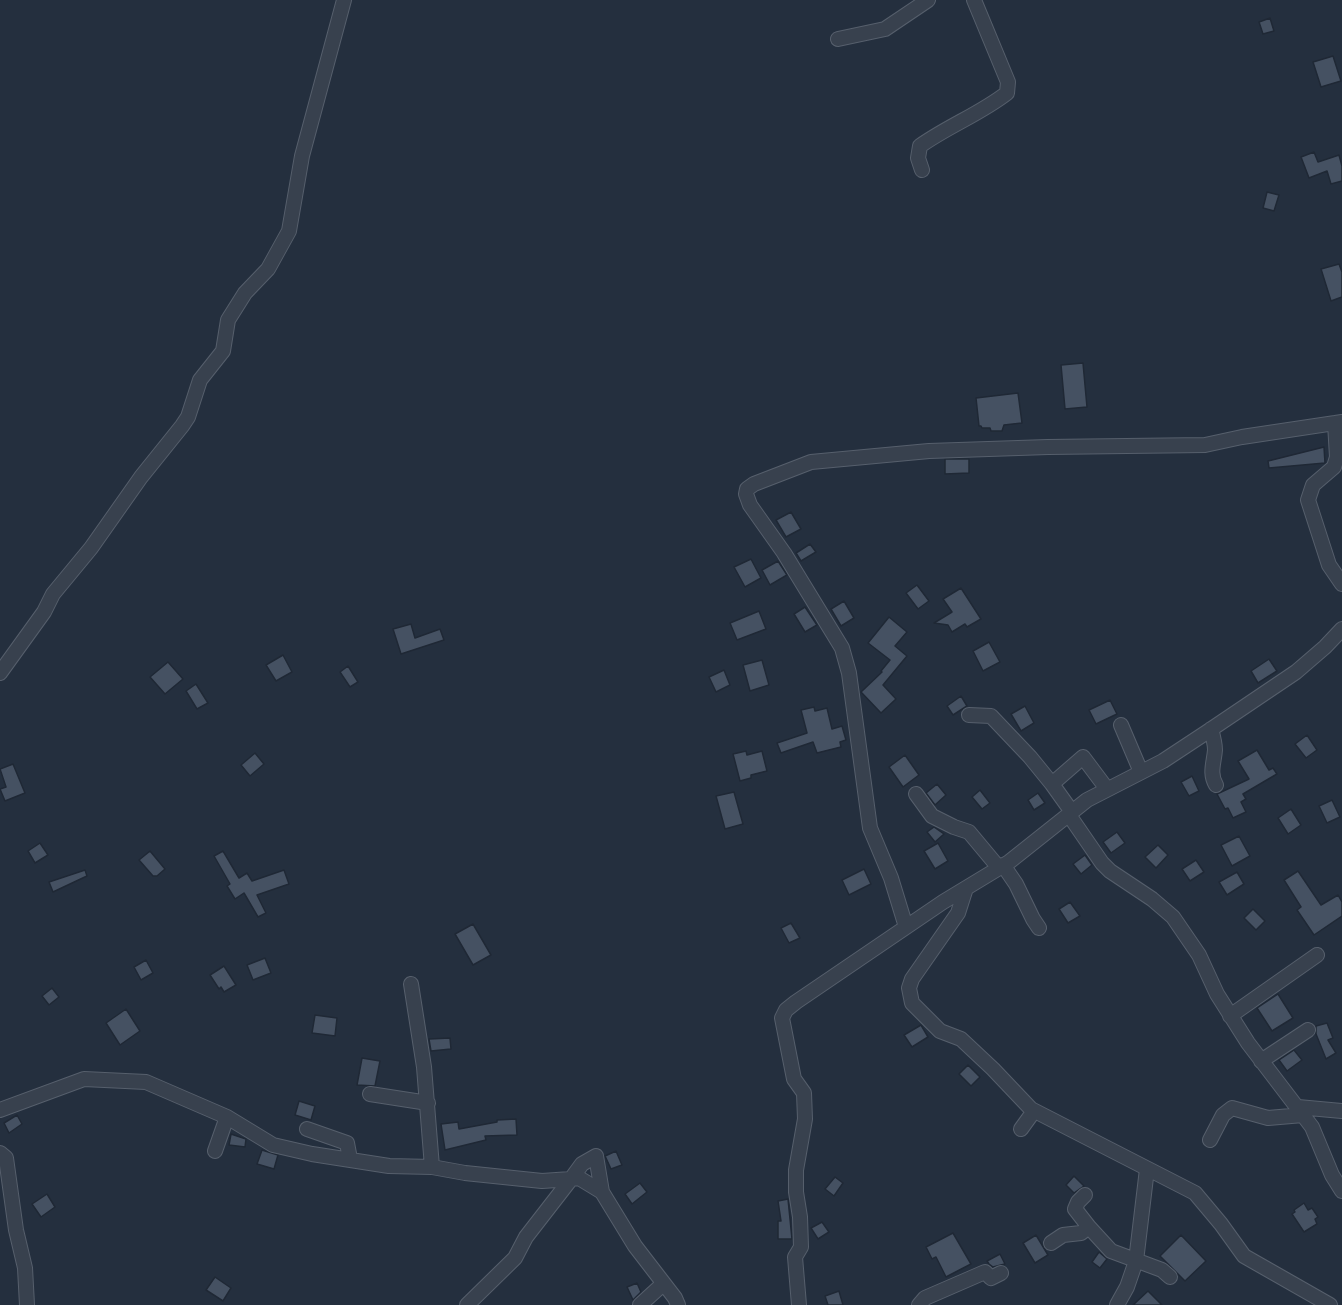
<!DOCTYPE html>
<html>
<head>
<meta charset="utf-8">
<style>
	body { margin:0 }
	canvas { display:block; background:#242f3e }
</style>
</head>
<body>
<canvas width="1342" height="1305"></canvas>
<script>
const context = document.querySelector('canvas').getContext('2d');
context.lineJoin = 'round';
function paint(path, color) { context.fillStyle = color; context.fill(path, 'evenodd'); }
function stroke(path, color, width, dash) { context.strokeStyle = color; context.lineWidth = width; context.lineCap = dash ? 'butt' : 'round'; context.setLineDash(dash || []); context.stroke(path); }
const building = new Path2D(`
	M1270,18L1274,31L1263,34L1259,22Z
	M1333,56L1341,81L1321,87L1313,62Z
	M1314,152L1318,162L1339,155L1342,166V181L1331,184L1327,171L1309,178L1301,157Z
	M1267,192L1279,195L1274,211L1263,208Z
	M1339,264L1342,272V297L1331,301L1321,269Z
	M1083,363L1087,407L1065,409L1061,365Z
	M1018,393L1022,423L1004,425L1002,431H991L990,428H982L981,426H979L976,398Z
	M1324,447L1325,463L1269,468L1268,461Z
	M945,459H969V473L945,474Z
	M791,512L801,529L786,537L776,520Z
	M810,544L816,552L801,561L796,553Z
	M751,559L761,578L745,587L734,567Z
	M778,561L787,575L770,585L762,570Z
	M917,585L929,601L918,609L906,593Z
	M961,588L981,619L967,627L965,624L952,632L948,625L934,623L952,612L943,599Z
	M844,601L854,618L841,626L831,609Z
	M805,607L817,625L805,632L794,614Z
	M759,611L766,629L737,640L730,623Z
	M889,617L907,632L895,646L907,656L883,685L896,699L881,713L861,692L882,672L881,671L890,660L868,643Z
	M411,624L415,638L440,629L444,640L401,654L393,629Z
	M989,642L1000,662L983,671L973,651Z
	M283,655L292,672L276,681L266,665Z
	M1269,659L1277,671L1258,683L1251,671Z
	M762,660L769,685L750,691L743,665Z
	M168,662L183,679L165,694L150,677Z
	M348,666L358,682L350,687L340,672Z
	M724,670L730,685L716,692L709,677Z
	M196,684L208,703L197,709L186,691Z
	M961,696L967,706L953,715L947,706Z
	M1110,700L1117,714L1096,724L1089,710Z
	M1025,706L1034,723L1021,731L1011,714Z
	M814,707L815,711L827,708L832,729L842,726L846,740L840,742L841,747L817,753L813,742L781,753L777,743L807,733L801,710Z
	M1307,735L1317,750L1306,758L1295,744Z
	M1257,750L1269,770L1273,768L1277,774L1243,794L1246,799L1241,802L1246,812L1233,818L1228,808L1225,809L1217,794L1249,779L1238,761Z
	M746,751L747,755L762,751L767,771L751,775V778L740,781L733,754Z
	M255,753L264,764L250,776L241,765Z
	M905,755L919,775L903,787L889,767Z
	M13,764L25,793L5,801L0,789L6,787L0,769Z
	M1192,776L1199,791L1189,796L1181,782Z
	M937,784L946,795L935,805L926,793Z
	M980,790L990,803L982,809L972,797Z
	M734,792L743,824L725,829L716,796Z
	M1038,793L1045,803L1034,810L1028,800Z
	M1332,800L1340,817L1327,823L1319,806Z
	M1291,809L1301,825L1288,834L1278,818Z
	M934,827L944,834L935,842L927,832Z
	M1117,832L1125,843L1111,853L1103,842Z
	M1239,836L1250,856L1232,866L1221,845Z
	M40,843L48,855L35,863L28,851Z
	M938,843L948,861L935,869L924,851Z
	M1158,845L1168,855L1156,868L1145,857Z
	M150,851L165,869L157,876H153L139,860Z
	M223,851L239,878L247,873L252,881L284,870L289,884L257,895L266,913L258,917L244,893L235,899L227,886L230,884L214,856Z
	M1085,855L1092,865L1081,874L1073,864Z
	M1196,860L1204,872L1190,881L1182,869Z
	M864,869L871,884L849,895L842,880Z
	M85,870L87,876L53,892L49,882Z
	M1298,871L1321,905L1338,895L1342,902V916L1314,935L1297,910L1301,907L1284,880Z
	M1237,872L1244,884L1227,895L1219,882Z
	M1070,902L1080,916L1068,923L1059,909Z
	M1253,909L1265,921L1256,930L1244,918Z
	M791,923L800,938L789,943L781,928Z
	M473,924L491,955L473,965L455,934Z
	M265,958L271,973L253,980L247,965Z
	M146,960L153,973L141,980L134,967Z
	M224,966L236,985L224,992L221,987L219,989L210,975Z
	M52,988L59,997L49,1005L42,996Z
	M1278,994L1293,1018L1272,1031L1257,1008Z
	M126,1009L140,1031L120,1045L106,1023Z
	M315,1015L337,1018L335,1036L312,1033Z
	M1327,1023L1333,1038L1328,1040L1336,1053L1326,1059L1316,1034V1026Z
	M921,1025L928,1037L912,1047L904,1035Z
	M450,1038L451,1049L431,1051L429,1039Z
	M1294,1050L1302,1060L1287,1071L1279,1060Z
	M362,1058L380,1061L375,1086L357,1085Z
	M968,1065L980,1077L971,1086L959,1074Z
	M299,1101L315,1106L311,1120L295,1115Z
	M17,1115L22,1124L9,1133L4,1123Z
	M516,1119L517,1135L485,1136L486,1140L445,1150L441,1124L458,1122L459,1129L497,1122V1120Z
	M231,1134L246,1139L245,1147L229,1145Z
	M262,1150L278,1155L274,1169L257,1164Z
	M616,1151L622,1165L611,1169L605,1156Z
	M1074,1176L1084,1186L1074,1193L1066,1185Z
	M835,1177L843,1183L834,1196L825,1189Z
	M640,1183L647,1192L632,1204L625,1194Z
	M47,1194L55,1207L41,1217L32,1204Z
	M788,1199L792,1239H778V1221H781L778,1201Z
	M1304,1203L1308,1210L1312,1208L1318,1217L1315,1219L1317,1224L1304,1232L1292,1214L1295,1212L1294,1210Z
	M822,1222L829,1232L818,1239L811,1228Z
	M953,1233L971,1264L946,1277L936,1257L932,1259L926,1247Z
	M1036,1235L1048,1255L1035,1263L1023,1243Z
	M1181,1235L1206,1261L1185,1281L1160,1256Z
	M1099,1252L1107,1259L1100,1268L1092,1262Z
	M1000,1254L1005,1264L993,1267L989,1264L987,1261Z
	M215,1277L231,1288L223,1301L206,1290Z
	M637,1283L641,1292L633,1300L627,1287Z
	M839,1291L843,1305H828L825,1296Z
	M1148,1291L1162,1305H1133Z`);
const street = new Path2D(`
	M838,39L885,29L928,0
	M922,170L918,158L920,146C948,126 980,114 1007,93L1008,82L974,0
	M1340,427L1335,423L1337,457L1334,467L1313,485L1308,500L1329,565L1342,584
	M0,673L44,612L53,594L91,548L141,477L182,426L188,417L200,380L223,351L228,320L245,293L268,269L289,231L302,156L344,0
	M969,715L991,716L1030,757L1052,784
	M1121,725L1141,772
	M1211,729C1213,736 1215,743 1215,750C1214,763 1209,773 1216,785
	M916,794L932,816L954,827L969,832L999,868
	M1072,812L1052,784L1083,757L1107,789
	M1069,815L1102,863L1110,871L1152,899L1173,917L1199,955L1217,994L1248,1043L1312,1127L1332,1175L1342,1191
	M1003,865L1016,884L1033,919L1039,928
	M966,888L958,913L912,979L909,988L912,1003L940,1031L961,1039L993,1069L1031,1109L1195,1193L1221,1224L1244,1256L1330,1305
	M906,927L891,878L870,828L849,673L842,648L784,553L750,505L746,494L747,489L754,484L811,462L929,451L1048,447L1205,445L1242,437L1342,422
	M411,984L424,1067L432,1167
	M1230,1016L1317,955
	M1261,1061L1308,1030
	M370,1094L428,1103
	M1298,1107L1342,1111
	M0,1110L84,1079L146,1082L227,1117L273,1145L312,1154L389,1166L432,1167L465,1173L542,1181L571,1179L582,1164L596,1156L602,1192
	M307,1129L347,1143L350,1159
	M1021,1129L1034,1111
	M1210,1140L1223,1115L1232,1108L1268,1118L1303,1115
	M215,1151L227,1117
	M0,1153L6,1158L16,1230L25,1268L27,1305
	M1085,1195L1078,1202L1075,1209L1089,1227
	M1051,1243L1063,1235L1081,1233L1089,1227L1111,1251L1162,1270L1170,1277
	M467,1305L515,1258L526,1237L571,1179L579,1178L602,1192L635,1246L675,1298L678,1305
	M640,1305L663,1284
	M799,1305L795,1257L801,1247L800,1217L796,1192V1170L805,1119L804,1093L794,1079L782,1018L786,1010L796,1002L943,902L1009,862L1087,800L1163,761L1207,732L1296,672L1325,647L1342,629
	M919,1305L925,1298L985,1272L991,1278L1001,1273
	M1117,1305L1127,1287L1136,1261L1147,1169`);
paint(building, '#455162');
stroke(building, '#1f2835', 1.5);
stroke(street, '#565f6c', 16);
stroke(street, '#38414e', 14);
</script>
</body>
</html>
